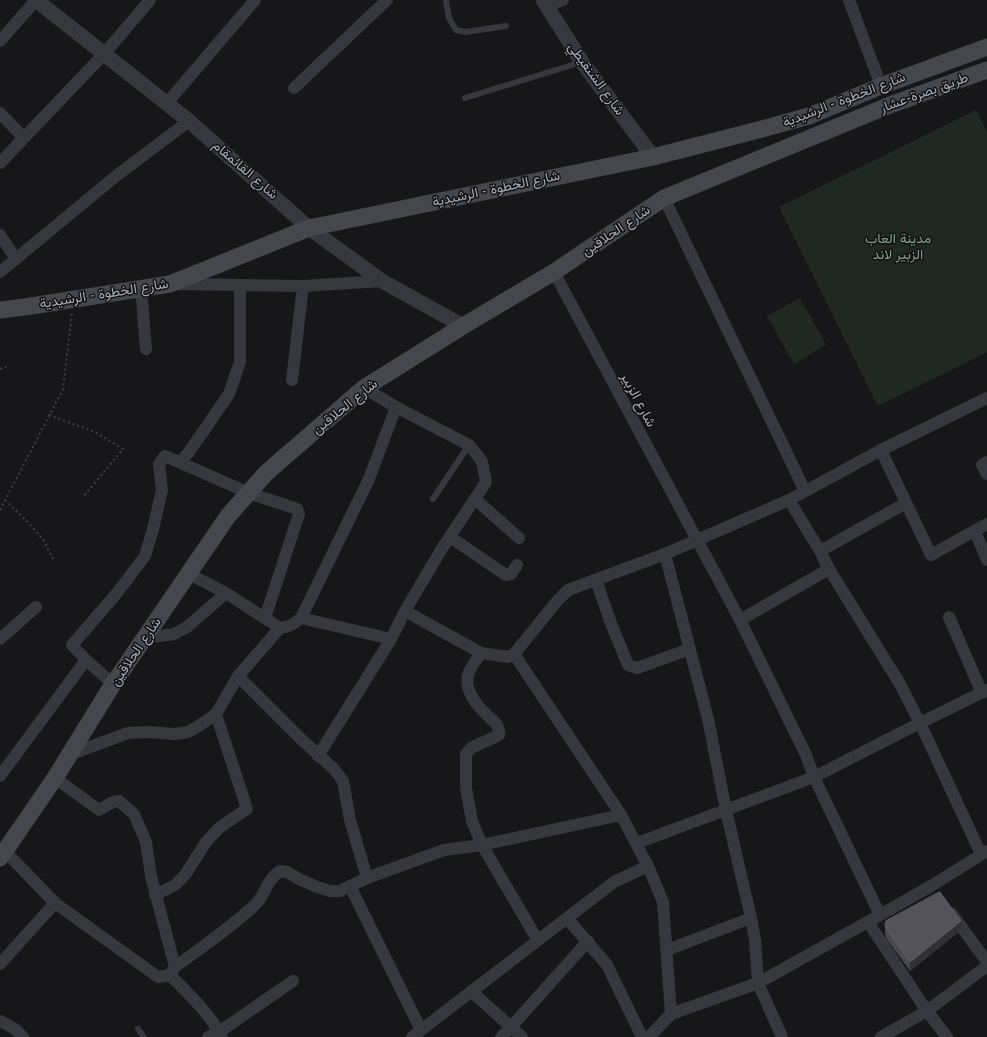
<!DOCTYPE html>
<html>
<head>
<meta charset="utf-8">
<style>
	body { margin:0 }
	canvas { display:block; background:#171618 }
</style>
</head>
<body>
<canvas width="987" height="1037"></canvas>
<script>
const context = document.querySelector('canvas').getContext('2d');
context.lineJoin = 'round';
function paint(path, color) { context.fillStyle = color; context.fill(path, 'evenodd'); }
function stroke(path, color, width, dash) { context.strokeStyle = color; context.lineWidth = width; context.lineCap = dash ? 'butt' : 'round'; context.setLineDash(dash || []); context.stroke(path); }
function label(font, color, halo, rows, align = 'center') {
  context.font = font + ' "PT Sans",Vazirmatn,sans-serif'; context.lineWidth = 3; context.setLineDash([]); context.textBaseline = 'middle'; context.strokeStyle = halo; context.fillStyle = color; for (const [text, x, y, turn = 0] of rows) {
    context.save(); context.translate(x, y); context.rotate((+turn || 0) * Math.PI / 180); context.textAlign = isNaN(turn) ? turn : align; if (halo) context.strokeText(text, 0, 0); context.fillText(text, 0, 0); context.restore();
  }
}
const green = new Path2D(`
	M976,110L987,132V352L878,406L779,207Z
	M800,298L826,345L794,364L767,316Z`);
const path = new Path2D(`
	M0,369L8,366
	M49,415L95,432L123,449L83,497
	M5,500L28,522L44,541L53,559
	M0,510L63,389L72,313`);
const service = new Path2D(`
	M446,0L449,18L456,30L466,32L506,26
	M465,98L582,62
	M433,499L469,445
	M138,1029L144,1037`);
const minor = new Path2D(`
	M849,0L881,86
	M547,6L563,0
	M0,41L36,0
	M294,88L387,0
	M167,103L255,0
	M0,113L24,138
	M0,163L104,54L150,0
	M664,198L805,491
	M0,235L16,259
	M0,272L116,176L189,121
	M554,272L740,620L806,755L814,777L880,915
	M175,284L303,286L382,281
	M141,288L146,349
	M292,380L303,286
	M881,450L931,555L987,524
	M180,462L189,452L229,394L240,362V285
	M987,462L982,465L987,474
	M475,499L519,538
	M789,500L820,551L829,569L900,684L920,723L981,854
	M975,531L987,560
	M450,537L506,575L511,574L517,565
	M820,551L906,503
	M665,554L708,719L726,810L751,918L755,940L758,983L782,1037
	M189,574L226,593L280,628C289,627 294,624 301,618L369,479L396,407
	M596,580L612,626L628,665L637,668L690,649
	M405,611L481,653L508,657L514,654L558,600L568,590L665,554L789,500L881,450L987,398
	M949,617L982,693
	M301,618L391,639
	M740,620L829,569
	M145,638L174,634L187,627L226,593
	M0,639L36,607
	M481,653C477,659 472,665 469,672C463,687 475,703 485,713C492,721 500,723 499,735L471,748L466,754V788L472,821L482,845L537,939
	M514,654L621,815L648,866L663,902L671,1014
	M238,676L301,739L334,769L343,781L350,820L367,878
	M113,684L86,660L72,645L117,593L145,556L153,529L162,490L159,464L165,456L249,493L297,509L299,514L265,618
	M71,754L128,733L148,732L175,734L188,732L197,727L216,714L238,676L280,628
	M318,756L391,639L405,611L441,550L486,482L482,461L469,445L396,407L364,388
	M0,776L86,660
	M55,778L99,810C107,806 111,801 119,801L134,814L146,842L151,876L175,967
	M637,843L814,777L920,723L987,690
	M5,851L55,903L158,977L170,975C189,994 209,1013 222,1037
	M350,886L421,1030
	M155,895L175,885L185,875L206,842L220,827L247,809L216,714
	M952,914L987,962
	M567,918L607,965L642,1037
	M868,922L927,1011L947,1037
	M667,950L751,918
	M0,964L55,903
	M170,975L175,967C202,947 230,928 255,905C266,895 265,881 280,871L287,872L299,879L317,887L330,891H340L367,878L444,850L482,845L621,815
	M471,991L522,1037
	M0,1021L15,1029L23,1037
	M208,1037L219,1032L293,981
	M412,1037L614,882L648,866
	M501,1037L511,1027L588,941
	M649,1037L671,1014L758,983L880,915L931,886L987,851
	M881,1037L927,1011L987,966`);
const tertiary = new Path2D(`
	M36,0L189,121L309,228L382,281L463,326
	M543,0L582,62L653,157`);
const secondary = new Path2D(`
	M0,310L25,307L170,284L309,228L653,157L762,129L809,116L881,86L987,47
	M0,858L55,778L113,684L228,516L266,473L364,388L463,326L554,272L664,198L890,105L987,70`);
const wall = new Path2D(`
	M885,925L961,930L910,971L886,938L885,934Z`);
const shadedWall = new Path2D(`
	M961,921V930L910,971V962Z`);
const building = new Path2D(`
	M940,892L961,921L910,962L886,928L885,925L886,921Z`);
const streetNames = [
	["شارع الشنقيطي",596,79,54],
	["طريق بصرة-عشار",924,93,-20],
	["شارع الخطوة - الرشيدية",844,100,-21],
	["شارع القائمقام",245,170,41],
	["شارع الخطوة - الرشيدية",496,189,-12],
	["شارع الحلاقين",616,231,-34],
	["شارع الخطوة - الرشيدية",104,294,-9],
	["شارع الزبير",638,400,62],
	["شارع الحلاقين",345,407,-39],
	["شارع الحلاقين",136,652,-56]
];
const parkNames = [
	["مدينة العاب",898,239],
	["الزبير لاند",898,255]
];
paint(green, '#202822');
stroke(path, '#3d3f44', 2, [2, 3]);
stroke(service, '#37383d', 6);
stroke(minor, '#37383d', 12);
stroke(tertiary, '#37383d', 15);
stroke(secondary, '#46464d', 17);
paint(wall, '#48484d');
paint(shadedWall, '#303033');
paint(building, '#535359');
stroke(building, '#606168', 1);
label('14px', '#a9acb8', '#121113', streetNames);
label('14px', '#81a287', '#121113', parkNames);
</script>
</body>
</html>
